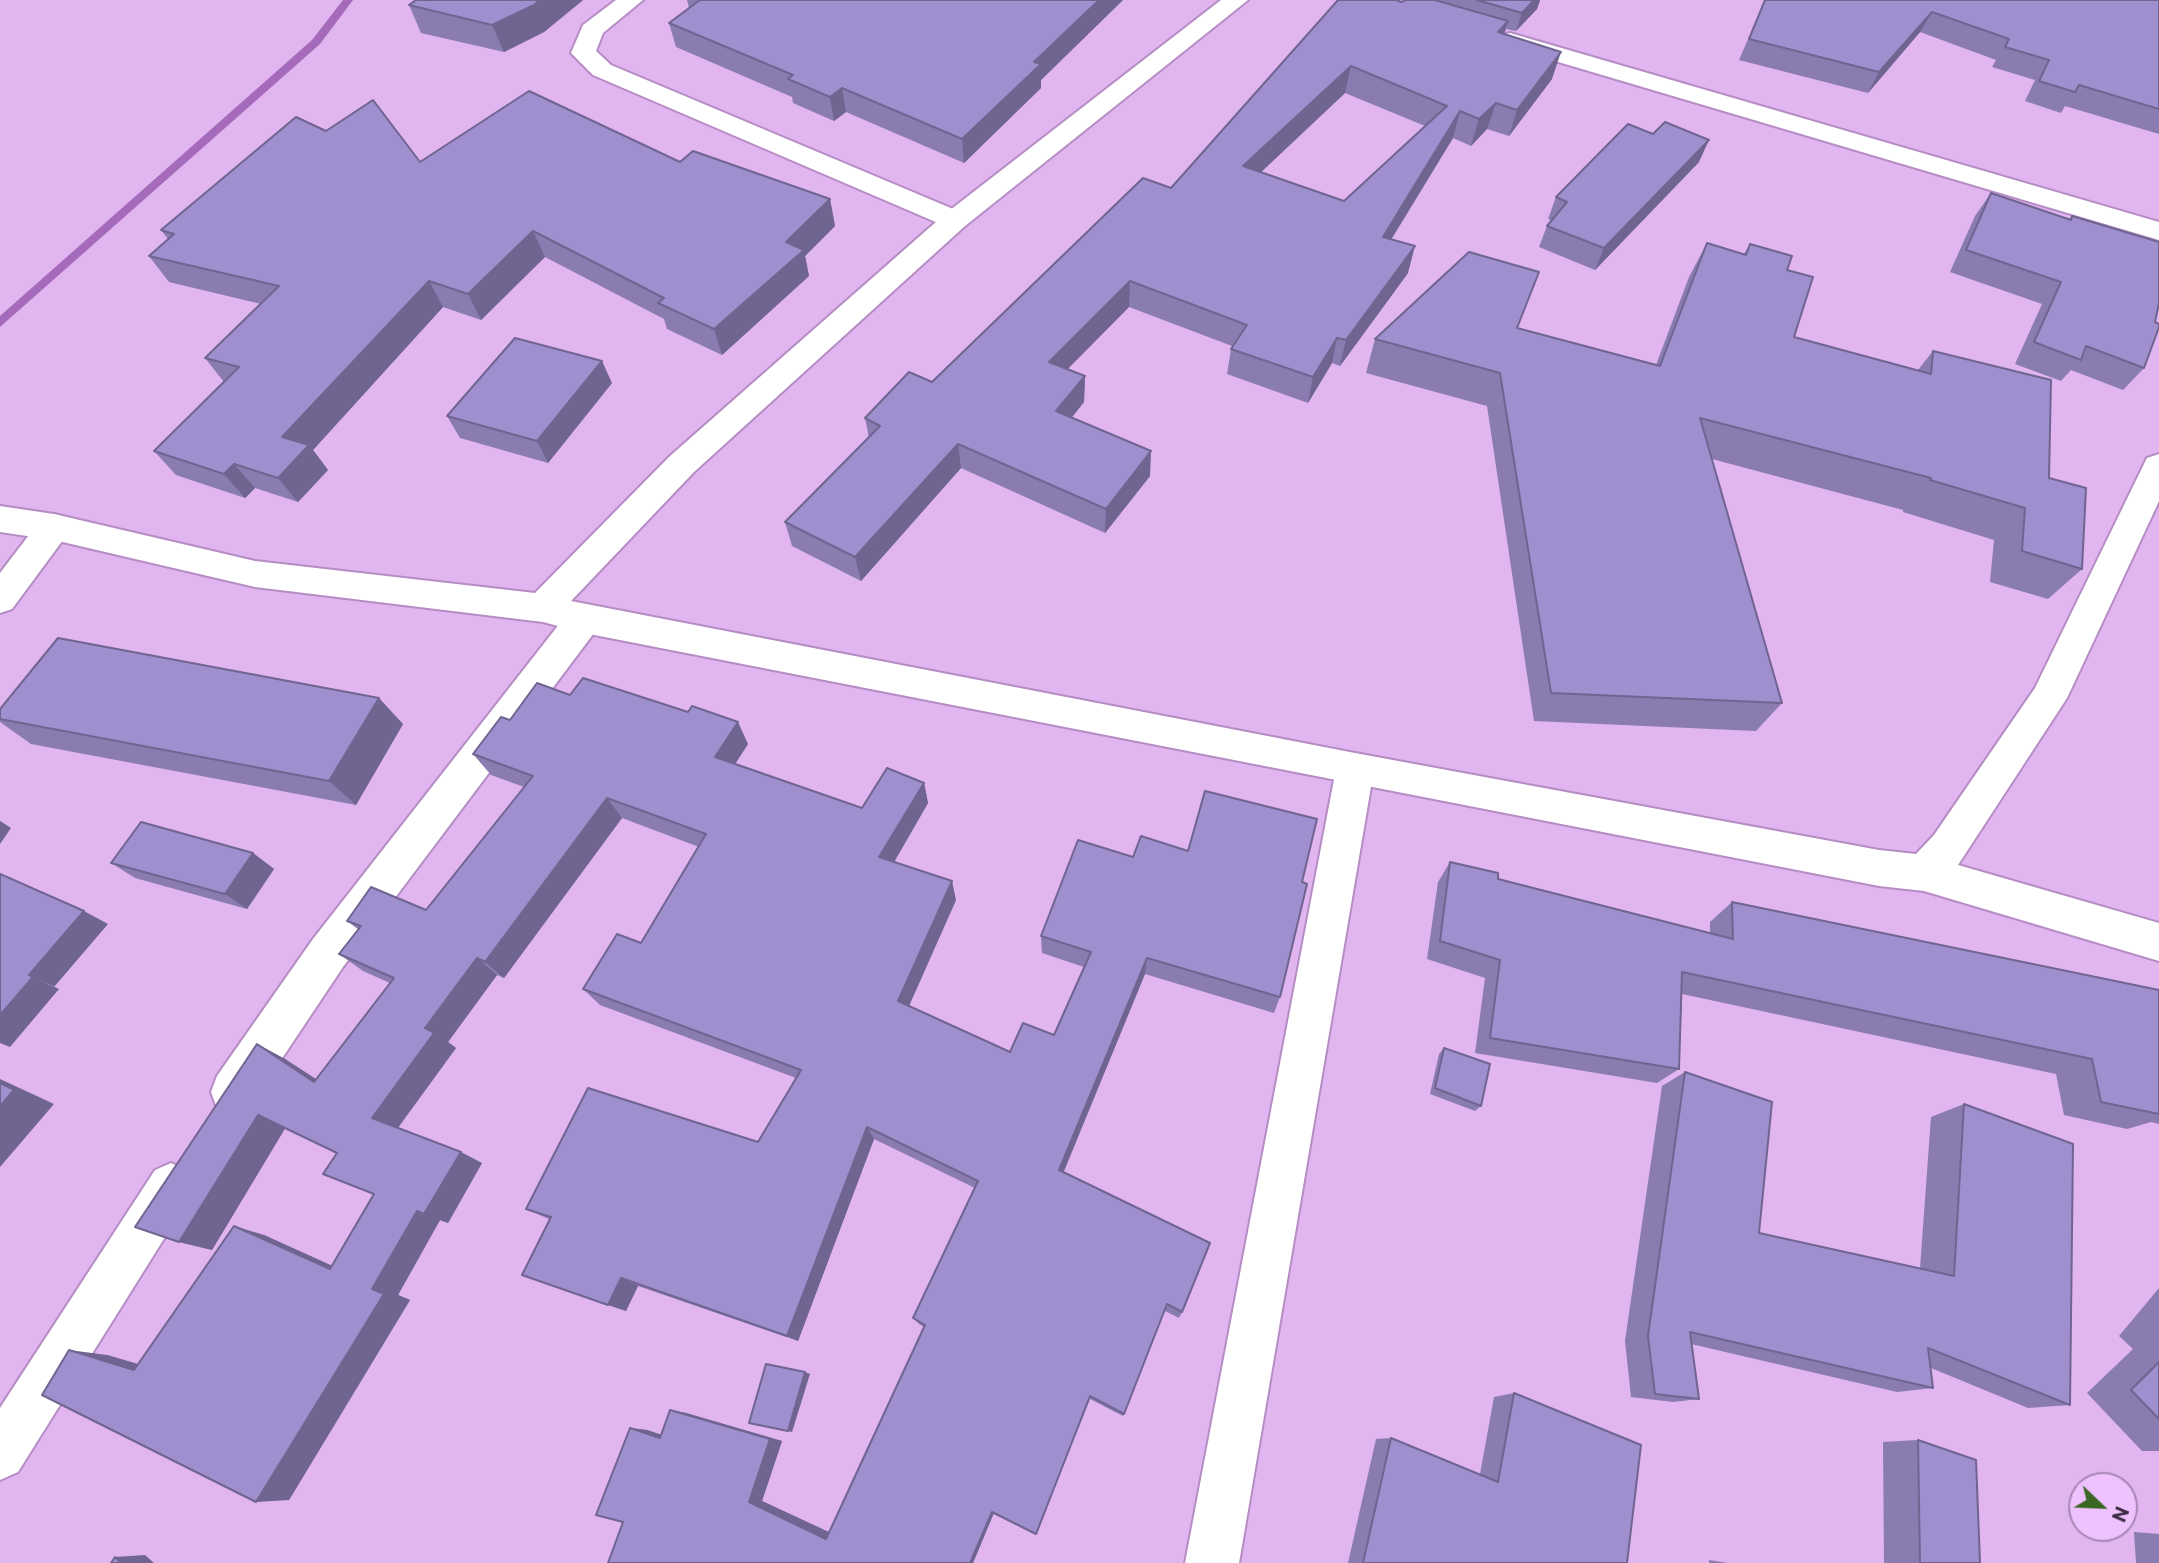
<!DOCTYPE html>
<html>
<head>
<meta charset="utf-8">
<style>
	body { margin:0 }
	#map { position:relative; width:2159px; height:1563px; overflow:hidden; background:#e0b5f0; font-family:Commissioner,sans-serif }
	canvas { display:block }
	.north { position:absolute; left:2068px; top:1472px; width:70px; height:70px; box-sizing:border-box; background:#edc2fe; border:2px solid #a786b4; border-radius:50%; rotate:113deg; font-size:19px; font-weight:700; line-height:28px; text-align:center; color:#3d2c44 }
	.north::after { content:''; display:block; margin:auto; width:24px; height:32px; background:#3a6624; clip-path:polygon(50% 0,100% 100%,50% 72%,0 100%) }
</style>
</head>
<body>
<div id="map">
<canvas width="2159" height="1563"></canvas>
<div class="north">N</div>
</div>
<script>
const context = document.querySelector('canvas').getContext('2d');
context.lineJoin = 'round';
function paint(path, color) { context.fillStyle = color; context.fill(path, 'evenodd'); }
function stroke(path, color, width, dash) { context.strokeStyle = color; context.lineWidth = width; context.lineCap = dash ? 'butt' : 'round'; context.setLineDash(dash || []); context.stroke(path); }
const stream = new Path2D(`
	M343,0H353L320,44L0,327V316L312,40Z`);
const minor = new Path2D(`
	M616,0H643L603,33L596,51L611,65L965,214L969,220L965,226L955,229L945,226L593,75L571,53L583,25Z
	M1510,33L2159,222V240L1501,45L1498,40L1501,35Z
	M54,514L66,518L71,527L66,536L12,609L0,613V573L42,518Z
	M584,605L597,609L602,619L597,629L343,967L249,1108L233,1114L217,1108L211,1092L217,1076L313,939L571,609Z
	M1355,753L1369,757L1374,769L1239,1563H1185L1336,769L1341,757Z
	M171,1163L187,1170L194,1186L187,1202L18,1472L0,1480V1408L155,1170Z`);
const tertiary = new Path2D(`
	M1221,0H1248L965,226L694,472L571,601L1355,753L1879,850L1916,854L1934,835L2035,688L2143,466L2147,458L2159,454V501L2067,698L1958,865L2159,923V961L1924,891L1879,886L584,633L543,622L255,587L54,540L0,532V506L54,514L255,561L535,593L670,456L945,214Z`);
const wall = new Path2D(`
	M416,0H583L544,32L504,52L421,33L409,5Z
	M687,0H1123L1041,80V88L964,163L846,112L834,121L793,103L792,97L676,47L669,23L689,8Z
	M1405,0H1540L1537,9L1516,31L1506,29L1504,34L1552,79L1509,136L1487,129L1471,146L1453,138L1391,240L1408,273L1340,366L1332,363L1308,403L1227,374L1231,349L1232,346L1129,307L1067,369L1085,376L1084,402L1072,417L1150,476L1105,533L961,468L861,581L792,546L785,522L869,438L865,418L932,382ZM1345,93L1425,126L1344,201L1261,172Z
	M1765,0H2159V134L2065,106L2061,113L2025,101L2035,80L1992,67L1996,60L1920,32L1868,93L1739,60Z
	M326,131L420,162H680L830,199L835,226L805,256L809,276L722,355L667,329L664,319L545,257L481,320L443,307L313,450L328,470L298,502L255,488L245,498L176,475L154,451L224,382L205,358L261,304L169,282L149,256L168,239L161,230Z
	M1653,134L1699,162L1595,270L1539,247L1547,226L1551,220L1548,219L1556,197Z
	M1991,193L2069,219L2072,216L2144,368L2123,390L2071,370L2061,381L2015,364L2042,304L1950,272L1975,216Z
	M1707,243L1744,254L1750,244L1787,270L1794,337L1918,370L1933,351L2049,478L2082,569L2048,599L1990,582L1994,540L1903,512V510L1712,459L1782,703L1756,731L1534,721L1487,406L1366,373L1375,339L1518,328L1656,365L1689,277Z
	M612,383L548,463L460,438L447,416Z
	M570,695L748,744L735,764L862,808L924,783L928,803L894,862L956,900L909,1006L1010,1052L1054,1035L1084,967L1042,953L1041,936L1133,857L1188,851L1302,882L1280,997L1274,1013L1145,974L1063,1172L1182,1312L1179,1318L1165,1311L1123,1416L1090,1399L1036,1534L994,1513L973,1563L623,1522L630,1428L647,1430L662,1435L670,1410L686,1413L782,1441L762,1501L829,1532L924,1327L919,1324L913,1318L975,1188L874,1139L798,1341L638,1286L626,1311L522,1275L549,1219L526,1209L758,1142L796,1078L600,1005L583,989L641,943L699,847L622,818L504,978L497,975L448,1042L456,1048L398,1128L482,1163L448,1223L440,1220L398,1295L410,1300L289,1500L107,1355L138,1364L264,1235L332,1266L374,1194L337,1153L285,1128L212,1250L179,1242L257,1044L285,1059L316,1079L390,983L363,971L339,954L359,930L347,921L426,910L524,787L491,775L473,754L510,720Z
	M0,709L403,724L356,805L31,744L0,722Z
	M253,853L274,869L247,909L135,878L111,863Z
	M1450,862L1498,879L1710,933V922L1732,902L2159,990V1124L2151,1122L2127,1129L2064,1115L2056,1074L1682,994L1679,1069L1657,1083L1475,1053L1485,978L1427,959L1438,882Z
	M1444,1048L1481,1106L1475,1111L1430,1094L1439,1054Z
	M1685,1072L1759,1233L1920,1268L1931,1117L1964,1104L2070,1405L2028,1408L1931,1368L1933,1388L1897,1392L1691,1344L1699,1399L1673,1402L1631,1397L1625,1341L1662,1086Z
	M2159,1288V1451H2142L2087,1393L2133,1349L2119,1336Z
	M1514,1393L1627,1563H1348L1376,1439L1391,1438L1480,1474L1494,1397Z
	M1918,1440L1980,1563H1884L1883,1442Z
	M2134,1532L2159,1534V1563H2136Z
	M1709,1560L1728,1563H1709Z`);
const shadedWall = new Path2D(`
	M540,0H583L544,32L504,52L492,25Z
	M1099,0H1123L1041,80V88L964,163L962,139L1034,62Z
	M1534,0H1540L1537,9L1516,31L1522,13Z
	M1932,12L1920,32L1868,93L1879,72Z
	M1508,21L1500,48L1498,32Z
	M1561,52L1552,79L1509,136L1517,110Z
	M1351,66L1345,93L1240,192L1243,166Z
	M842,88L846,112L834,121L830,97Z
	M1496,103L1487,129L1471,146L1479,119Z
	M1460,111L1453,138L1376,264L1383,237Z
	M1709,140L1699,162L1595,270L1604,248Z
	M830,199L835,226L805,256L809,276L722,355L714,329L786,242Z
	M533,231L545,257L481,320L468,294Z
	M1415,246L1408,273L1340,366L1346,340Z
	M429,281L443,307L313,450L328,470L298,502L278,478L282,437Z
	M1130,281L1129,307L1049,388V362Z
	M1337,338L1332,363L1308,403L1313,377Z
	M602,361L612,383L548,463L537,441Z
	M1085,376L1084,402L1057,436L1056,411Z
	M958,444L961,468L861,581L855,557Z
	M1151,451L1150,476L1105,533L1106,509Z
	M234,464L255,488L245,498L224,474Z
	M379,698L403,724L356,805L329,781Z
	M738,722L748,744L726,778L715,757Z
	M924,783L928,803L886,876L879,857Z
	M607,798L622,818L504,978L485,962Z
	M0,821L11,828L0,844Z
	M253,853L274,869L247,909L225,894Z
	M952,881L956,900L904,1017L898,1001Z
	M84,911L108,924L54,987L29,975Z
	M477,958L497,975L448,1042L456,1048L396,1130L372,1118L425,1028Z
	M1147,958L1145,974L1060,1181L1059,1170Z
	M33,977L59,989L10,1047L0,1043V1015Z
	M257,1044L285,1059L340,1095L314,1082Z
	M0,1079L54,1104L0,1167Z
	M258,1115L286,1127L212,1250L179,1242Z
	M867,1127L874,1139L798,1341L787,1336Z
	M461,1152L482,1163L448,1223L440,1220L398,1295L410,1300L289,1500L256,1502L372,1289L417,1211Z
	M234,1226L264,1235L357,1277L330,1269Z
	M621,1278L638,1286L626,1311L608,1305Z
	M69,1350L107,1355L171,1374L134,1370Z
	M805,1372L810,1374L792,1432L788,1431Z
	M1090,1396L1038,1531L1036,1534Z
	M670,1410L686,1413L782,1441L762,1501L837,1536L826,1539L749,1502Z
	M630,1428L647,1430L677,1440L660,1438Z
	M995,1510L973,1563H970L992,1512Z
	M145,1555L154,1563H121L115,1557Z`);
const building = new Path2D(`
	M416,0H540L534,5L492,25L409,5Z
	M700,0H1099L1034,62L1041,64L962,139L842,88L830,97L788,79L793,75L669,23Z
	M1338,0H1396L1402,2L1405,0H1435L1508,21L1498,32L1561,52L1517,110L1496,103L1479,119L1460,111L1383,237L1415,246L1346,340L1337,338L1313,377L1231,349L1247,325L1130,281L1049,362L1085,376L1056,411L1151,451L1106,509L958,444L855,557L785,522L880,426L865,418L909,372L932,382L1143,178L1171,188ZM1351,66L1447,106L1344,201L1243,166Z
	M1477,0H1534L1522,13Z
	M1765,0H2159V109L2079,85L2075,92L2039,81L2049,60L2005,47L2009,39L1932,12L1879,72L1749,39Z
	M529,91L680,162L693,151L830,199L786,242L804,250L714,329L658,303L664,298L533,231L468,294L429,281L282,437L309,445L278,478L234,464L224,474L154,451L239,367L205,358L279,286L149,256L174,234L161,230L296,117L326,131L373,100L420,162Z
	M1665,122L1709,140L1604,248L1547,226L1567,202L1556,197L1628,124L1653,134Z
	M1991,193L2071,220L2072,216L2159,242V303L2155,322L2159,324V327L2144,368L2086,346L2081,360L2034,342L2061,282L1966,250Z
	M1707,243L1746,255L1750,244L1792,256L1787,270L1813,277L1794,337L1931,374L1933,351L2051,380L2049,478L2086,488L2082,569L2022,551L2025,508L1930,480L1931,478L1700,418L1782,703L1551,693L1500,373L1375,339L1469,252L1539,272L1517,328L1660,366Z
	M515,338L602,361L537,441L447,416Z
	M58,638L379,698L329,781L0,719V709Z
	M583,678L688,712L692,706L738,722L715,757L862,808L887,768L924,783L879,857L952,881L898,1001L1010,1052L1023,1023L1054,1035L1091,952L1041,936L1078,840L1133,857L1141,836L1188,851L1205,791L1317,819L1302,882L1307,884L1280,997L1147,958L1059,1170L1210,1243L1182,1312L1167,1304L1124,1414L1090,1396L1036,1534L992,1512L970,1563H608L623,1522L596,1515L630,1428L660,1438L670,1410L770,1439L749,1502L826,1539L925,1325L913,1318L978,1181L867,1127L787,1336L621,1278L608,1305L522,1275L551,1217L526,1209L588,1088L758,1142L801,1070L583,989L617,934L641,943L706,834L607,798L485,962L477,958L425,1028L434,1033L372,1118L461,1152L424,1214L417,1211L372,1289L384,1294L256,1502L42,1395L69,1350L134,1370L234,1226L330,1269L374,1194L323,1174L337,1153L258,1115L179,1242L135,1227L257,1044L314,1082L394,978L339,954L361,926L347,921L371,887L426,910L533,776L473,754L501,717L510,720L537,683L570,695Z
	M141,822L253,853L225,894L111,863Z
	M1450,862L1498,873V879L1733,939L1732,902L2159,990V1114L2101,1102L2092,1059L1682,972L1679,1069L1490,1038L1500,960L1440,941Z
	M0,874L84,911L29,975L33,977L0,1015Z
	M1444,1048L1490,1064L1481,1106L1435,1088Z
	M1685,1072L1772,1102L1759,1233L1954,1276L1964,1104L2073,1144L2070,1405L1928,1348L1933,1388L1690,1332L1699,1399L1655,1394L1648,1336Z
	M0,1083L14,1090L0,1106Z
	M2159,1362V1419L2131,1390Z
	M766,1364L805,1372L788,1431L749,1423Z
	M1514,1393L1641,1445L1627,1563H1363L1391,1438L1498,1482Z
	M1918,1440L1976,1460L1980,1563H1920Z
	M115,1557L121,1563H111Z`);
paint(stream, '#a56aba');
stroke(minor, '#b68cc5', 4);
stroke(tertiary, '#b68cc5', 4);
paint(minor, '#fff');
paint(tertiary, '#fff');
paint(wall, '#8a7bb1');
paint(shadedWall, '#706490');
paint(building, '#a08fce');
stroke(building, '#706490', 2);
</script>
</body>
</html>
